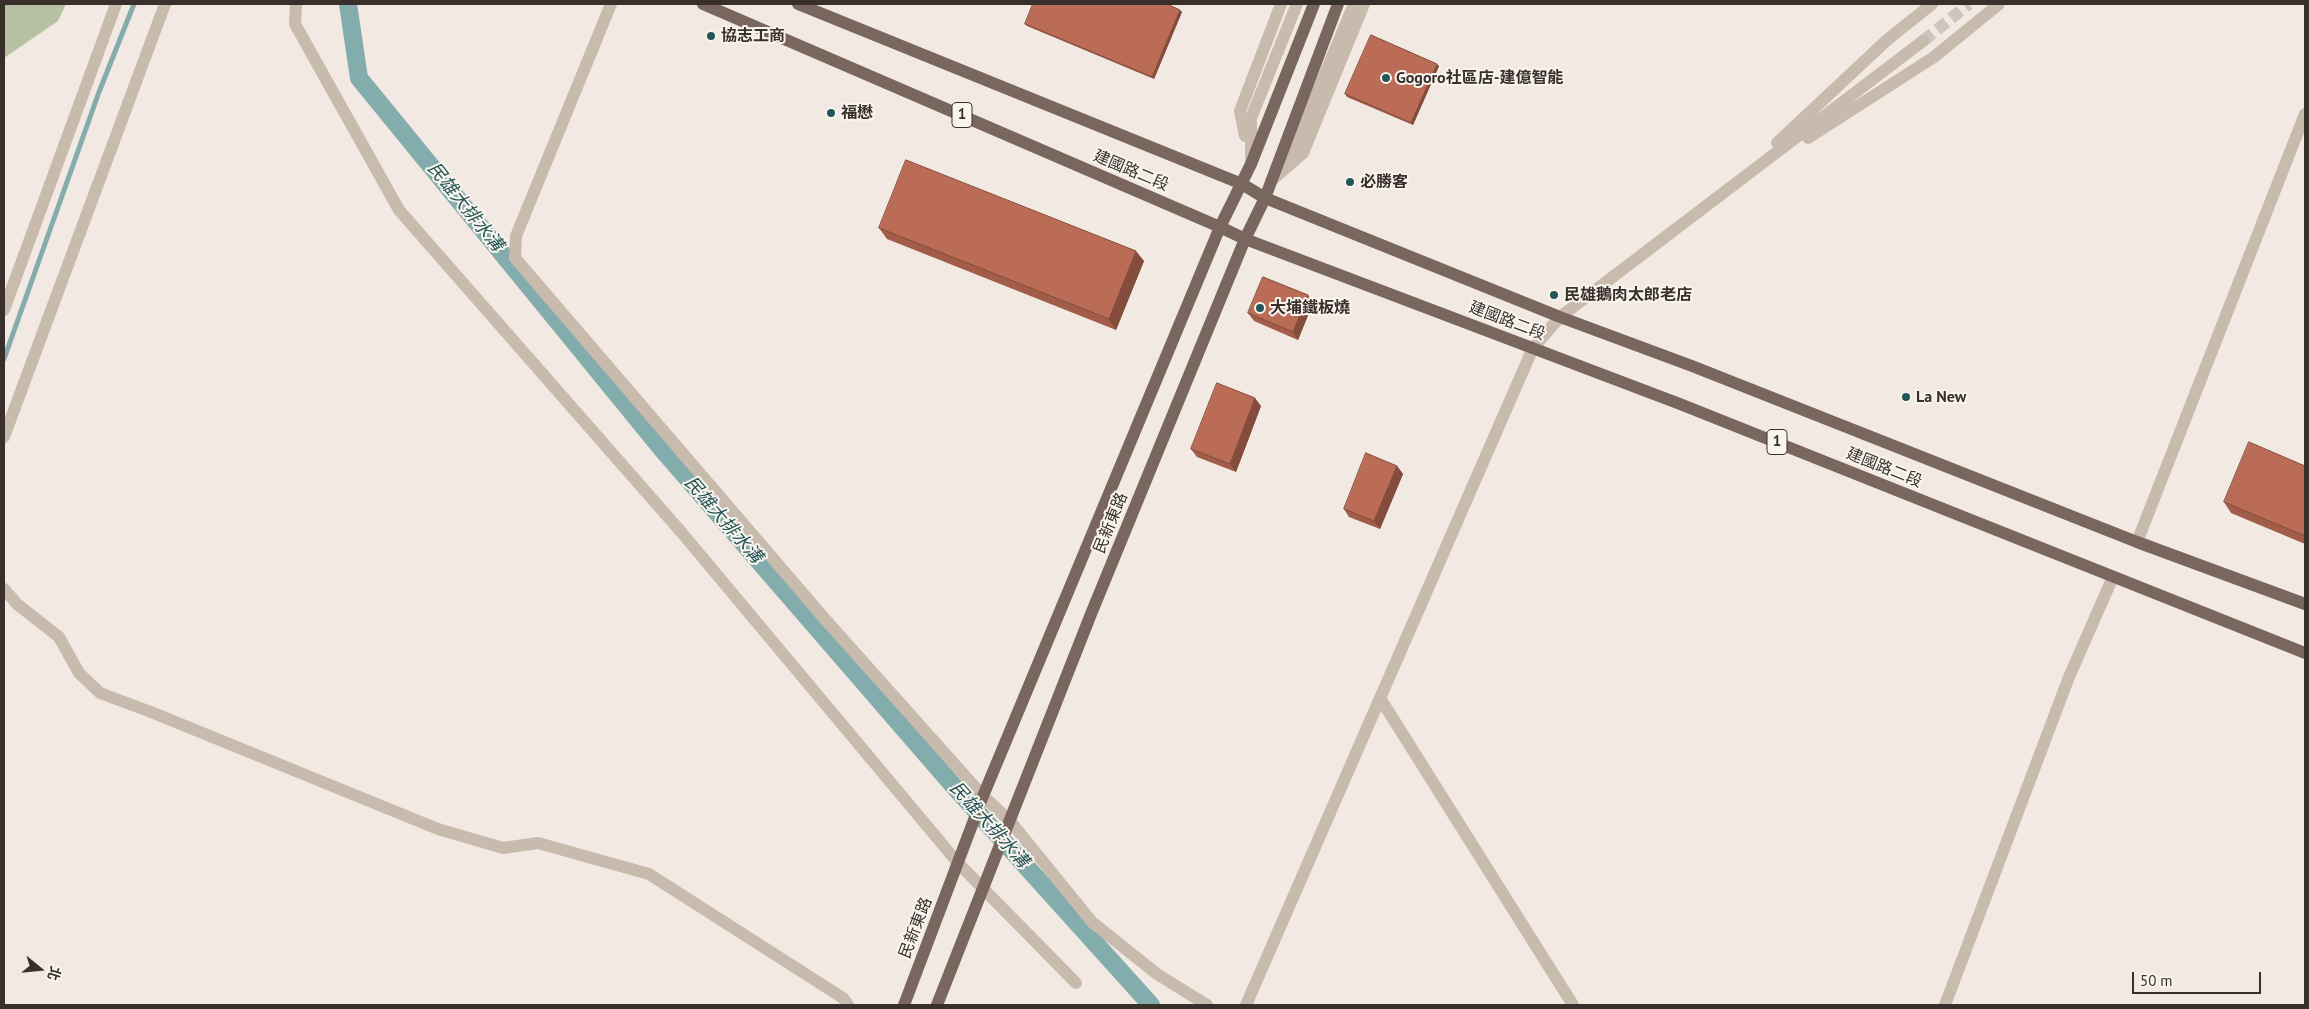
<!DOCTYPE html>
<html>
<head>
<meta charset="utf-8">
<style>
	body { margin:0 }
	#map { position:relative; width:2309px; height:1009px; overflow:hidden; background:#f2eae2; font-family:"PT Sans","Noto Sans TC",sans-serif }
	canvas { display:block }
	.frame { position:absolute; inset:0; border:5px solid #39302c; pointer-events:none }
	.north { position:absolute; left:15px; top:944px; width:50px; height:50px; -webkit-text-stroke:4px #f9f4ee; paint-order:stroke; rotate:107deg; font-size:14px; font-weight:700; line-height:20px; text-align:center; color:#39302c }
	.north::after { content:''; display:block; margin:auto; width:18px; height:22px; background:#39302c; clip-path:polygon(50% 0,100% 100%,50% 72%,0 100%) }
	.scale { position:absolute; left:2132px; top:972px; width:129px; height:22px; box-sizing:border-box; border:2px solid #39302c; border-top:0; padding-left:6px; font-size:15px; line-height:18px; white-space:nowrap; color:#39302c; -webkit-text-stroke:4px #f9f4ee; paint-order:stroke }
</style>
</head>
<body>
<div id="map">
<canvas width="2309" height="1009"></canvas>
<div class="frame"></div>
<div class="north">北</div>
<div class="scale">50 m</div>
</div>
<script>
const context = document.querySelector('canvas').getContext('2d');
context.lineJoin = 'round';
function paint(path, color) { context.fillStyle = color; context.fill(path, 'evenodd'); }
function stroke(path, color, width, dash) { context.strokeStyle = color; context.lineWidth = width; context.lineCap = dash ? 'butt' : 'round'; context.setLineDash(dash || []); context.stroke(path); }
function label(font, color, halo, rows, align = 'center') {
  context.font = font + ' "PT Sans","Noto Sans TC",sans-serif'; context.lineWidth = 4; context.setLineDash([]); context.textBaseline = 'middle'; context.strokeStyle = halo; context.fillStyle = color; for (const [text, x, y, turn = 0] of rows) {
    context.save(); context.translate(x, y); context.rotate((+turn || 0) * Math.PI / 180); context.textAlign = isNaN(turn) ? turn : align; if (halo) context.strokeText(text, 0, 0); context.fillText(text, 0, 0); context.restore();
  }
}
const green = new Path2D(`
	M4,4H66L58,21L4,58Z`);
const stream = new Path2D(`
	M4,359L99,92L134,4`);
const canal = new Path2D(`
	M348,4L359,78L661,448L951,783L1151,1005`);
const minorTunnel = new Path2D(`
	M1923,41L1969,4`);
const minor = new Path2D(`
	M296,4L295,24L399,210L682,533L958,863L1076,983
	M611,4L516,236L515,258L824,618L983,796L1010,821L1092,922L1157,974L1207,1005
	M1245,136L1240,111L1281,4
	M1808,138L1934,57L1999,4
	M1777,143L1887,40L1932,4
	M1251,164V118L1297,4
	M1280,166L1297,141L1354,4
	M1271,181L1303,153L1364,4
	M4,310L116,4
	M4,437L165,4
	M2137,542L2305,114
	M4,589L17,604L59,637L79,673L100,693L151,712L438,829L503,848L538,843L649,874L843,998L848,1005
	M1380,698L1573,1005
	M1246,1005L1533,348L1560,317L1923,41
	M1945,1005L2069,677L2113,577`);
const major = new Path2D(`
	M703,4L1220,227L1245,239L1680,404L2305,653
	M798,4L1242,184L1265,198L1560,317L1692,366L2137,542L2305,604
	M904,1005L983,796L1220,227L1251,164L1314,4
	M937,1005L1091,614L1245,239L1265,198L1338,4`);
const wall = new Path2D(`
	M1182,12L1154,79L1027,26L1025,24Z
	M1439,66L1413,125L1347,97L1345,94Z
	M879,228L1144,261L1116,330L887,239Z
	M1308,295L1313,303L1298,340L1254,321L1248,313Z
	M1261,406L1236,472L1197,457L1191,449Z
	M1397,466L1403,474L1380,529L1349,517L1344,509Z
	M2305,466V544L2231,513L2224,502Z`);
const shadedWall = new Path2D(`
	M1180,10L1182,12L1154,79L1152,77Z
	M1437,64L1439,66L1413,125L1411,123Z
	M1136,251L1144,261L1116,330L1109,319Z
	M1308,295L1313,303L1298,340L1293,332Z
	M1255,398L1261,406L1236,472L1230,464Z
	M1397,466L1403,474L1380,529L1374,521Z`);
const building = new Path2D(`
	M1033,4H1167L1180,10L1152,77L1025,24Z
	M1371,35L1437,64L1411,123L1345,94Z
	M906,160L1136,251L1109,319L879,228Z
	M1263,277L1308,295L1293,332L1248,313Z
	M1217,383L1255,398L1230,464L1191,449Z
	M2249,442L2305,466V536L2224,502Z
	M1366,453L1397,466L1374,521L1344,509Z`);
const markers = [
	[711,36,5,"#255557"],
	[1386,78,5,"#255557"],
	[831,113,5,"#255557"],
	[1350,182,5,"#255557"],
	[1554,295,5,"#255557"],
	[1260,308,5,"#255557"],
	[1906,397,5,"#255557"]
];
const shields = [
	[962,115,20],
	[1777,442,20]
];
const shieldNames = [
	["1",962,115],
	["1",1777,442]
];
const poiNames = [
	["協志工商",721,36],
	["Gogoro社區店-建億智能",1396,78],
	["福懋",841,113],
	["必勝客",1360,182],
	["民雄鵝肉太郎老店",1564,295],
	["大埔鐵板燒",1270,308],
	["La New",1916,397]
];
const streetNames = [
	["建國路二段",1131,171,23],
	["建國路二段",1507,321,21],
	["建國路二段",1884,468,22],
	["民新東路",1111,523,-68],
	["民新東路",916,928,-69]
];
const waterNames = [
	["民雄大排水溝",465,207,51],
	["民雄大排水溝",723,520,49],
	["民雄大排水溝",989,825,48]
];
paint(green, '#b7c0a3');
stroke(stream, '#83acac', 5);
stroke(canal, '#83acac', 18);
stroke(minorTunnel, '#cdc5be', 12, [12, 6]);
stroke(minor, '#c9baae', 12);
stroke(major, '#79675f', 12);
paint(wall, '#a15d4a');
paint(shadedWall, '#834c3c');
paint(building, '#bb6c56');
stroke(building, '#834c3c', 1);
for (const [x, y, r, color] of markers) { const dot = new Path2D(); dot.arc(x, y, r, 0, 2 * Math.PI); context.fillStyle = color; context.fill(dot); stroke(dot, '#f9f4ee', 2); }
for (const [x, y, w] of shields) { const box = new Path2D(); box.roundRect(x - w / 2, y - 12.5, w, 25, 4); context.fillStyle = '#f9f4ee'; context.fill(box); stroke(box, '#39302c', 1); }
label('bold 15px', '#39302c', null, shieldNames);
label('bold 16px', '#39302c', '#f9f4ee', poiNames, 'left');
label('16px', '#39302c', '#f9f4ee', streetNames);
label('italic 18px', '#255557', '#f9f4ee', waterNames);
</script>
</body>
</html>
